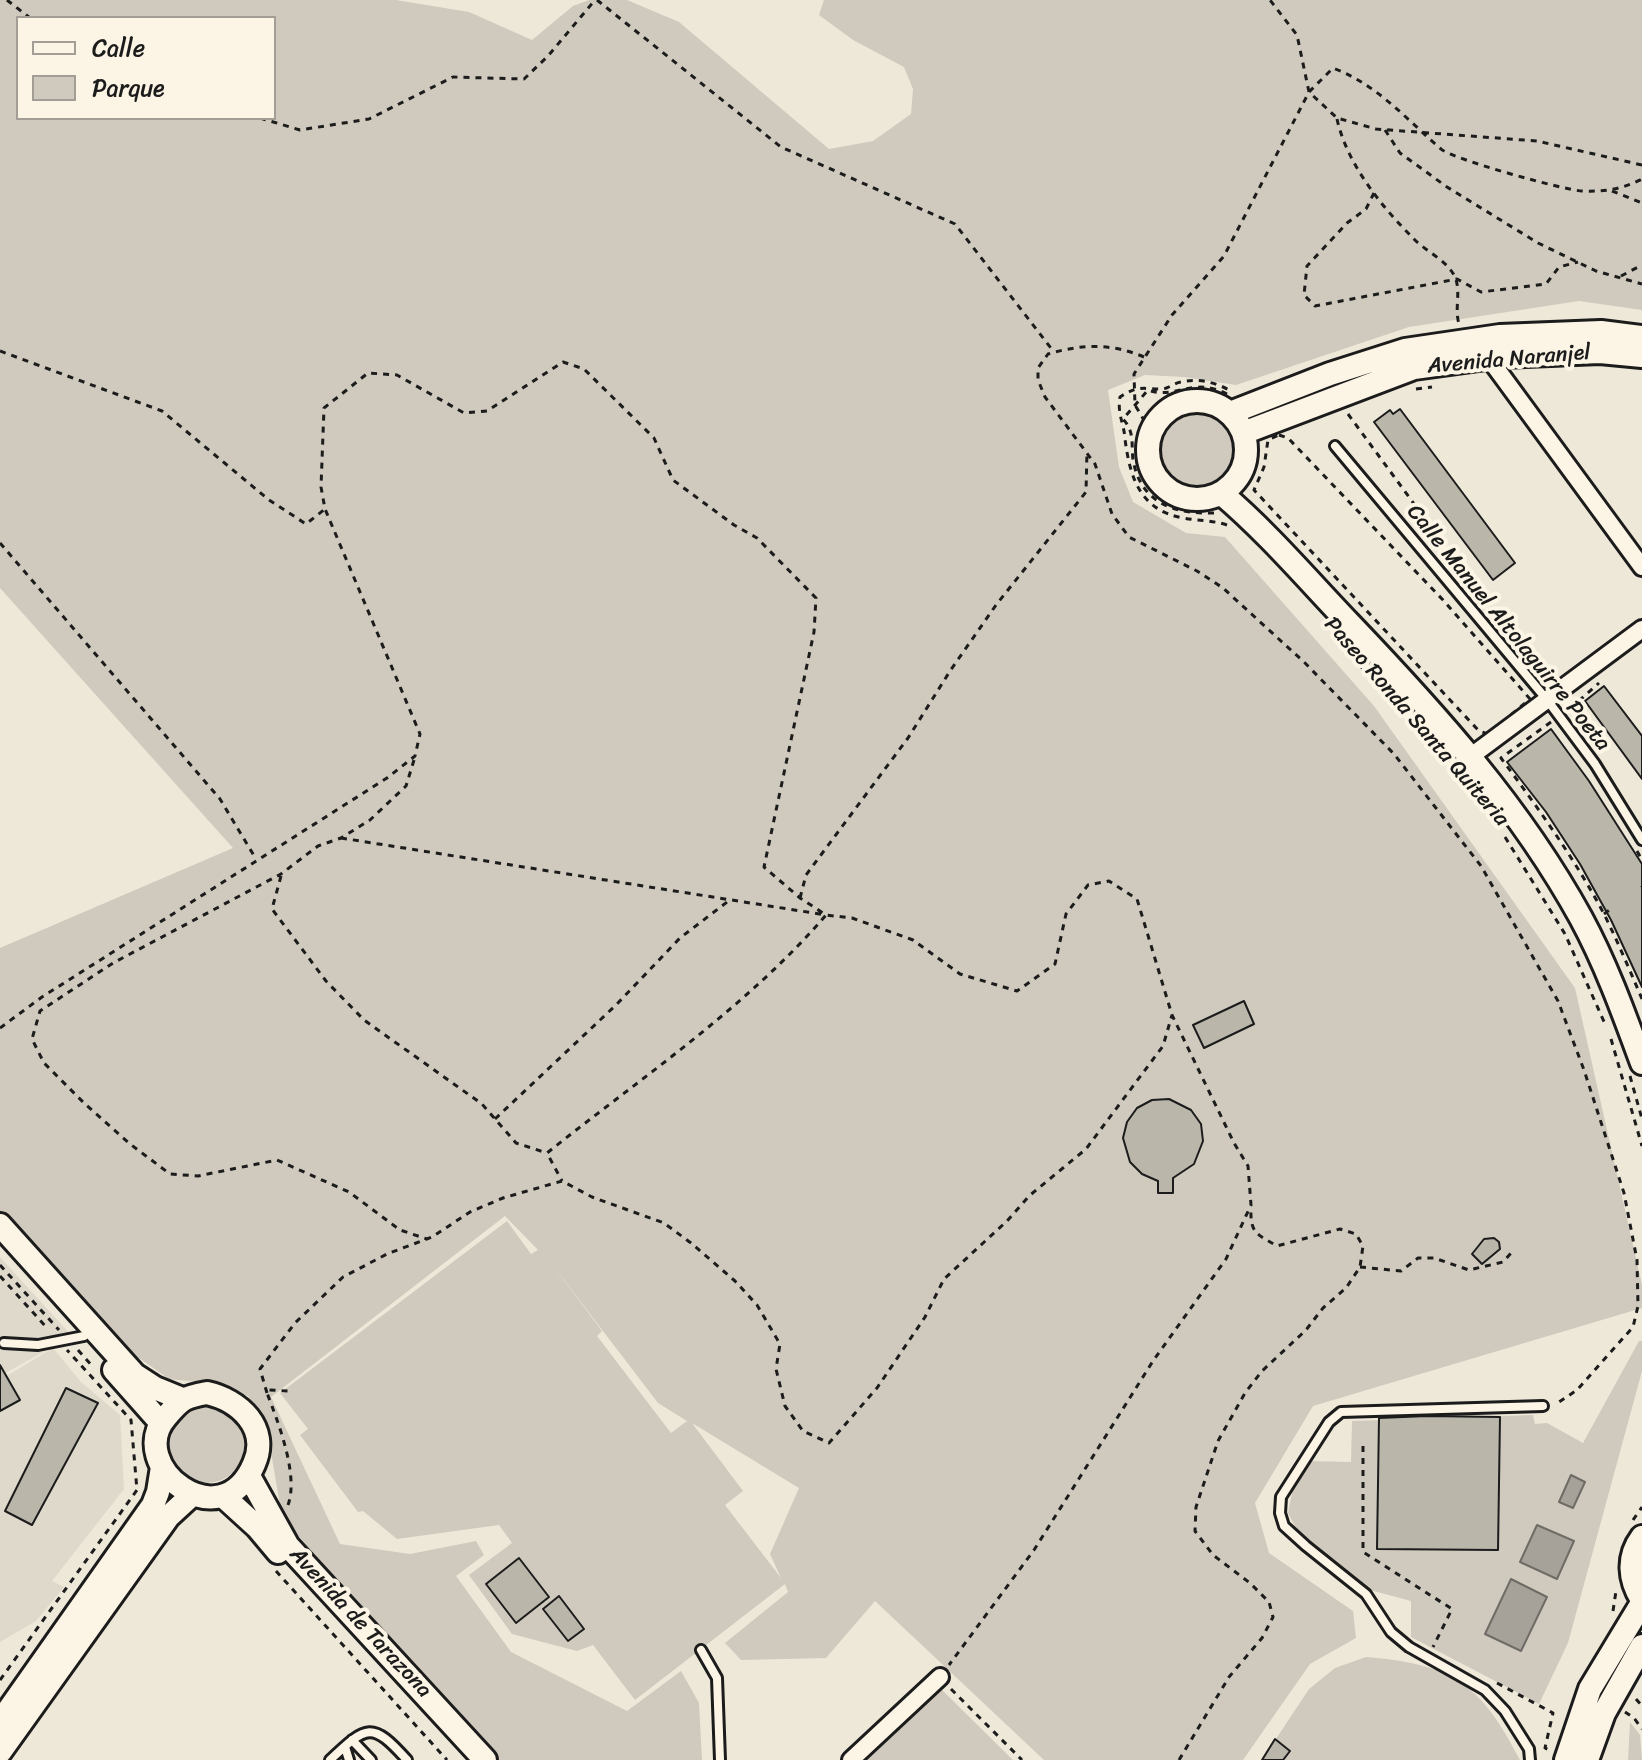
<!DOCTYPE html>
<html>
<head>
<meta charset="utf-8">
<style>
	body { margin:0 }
	#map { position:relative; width:1642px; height:1760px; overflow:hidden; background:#eee8d9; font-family:Sriracha,sans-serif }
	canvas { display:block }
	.legend { position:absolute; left:16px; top:16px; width:260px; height:104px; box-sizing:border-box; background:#fcf5e5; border:2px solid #a29e95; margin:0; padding:10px 14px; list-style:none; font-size:24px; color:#1c1c1c }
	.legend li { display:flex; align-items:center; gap:16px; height:40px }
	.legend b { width:40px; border:2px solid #a29e95 }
</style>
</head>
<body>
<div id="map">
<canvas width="1642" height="1760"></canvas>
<ul class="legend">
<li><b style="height:10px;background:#fcf5e5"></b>Calle</li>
<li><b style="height:22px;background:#cfcabd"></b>Parque</li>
</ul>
</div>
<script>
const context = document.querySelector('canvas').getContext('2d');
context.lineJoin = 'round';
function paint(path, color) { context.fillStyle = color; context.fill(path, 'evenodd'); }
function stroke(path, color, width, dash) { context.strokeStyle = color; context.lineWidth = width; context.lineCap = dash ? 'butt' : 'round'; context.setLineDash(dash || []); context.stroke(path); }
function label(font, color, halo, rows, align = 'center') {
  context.font = font + ' Sriracha,sans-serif'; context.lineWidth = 8; context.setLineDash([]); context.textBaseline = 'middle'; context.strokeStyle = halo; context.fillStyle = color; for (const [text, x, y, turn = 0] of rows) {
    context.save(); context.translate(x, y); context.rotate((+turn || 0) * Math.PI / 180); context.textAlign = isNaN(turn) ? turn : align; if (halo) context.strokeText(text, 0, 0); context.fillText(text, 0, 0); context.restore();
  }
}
const built = new Path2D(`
	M0,1257L72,1336L0,1376Z
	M53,1348L81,1382L120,1415L124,1489L52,1581L64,1587L36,1621L0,1642V1380Z`);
const green = new Path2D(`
	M0,0H396L469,12L532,40L573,6L589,0H627L679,22L829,149L873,141L911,114L913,89L904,67L853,40L819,15L824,0H1642V310L1579,301L1409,327L1236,385L1184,377L1145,375L1108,390L1119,467L1133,502L1186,533L1225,537L1374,706L1575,988L1642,1285V1308L1313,1406L1255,1503L1269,1553L1353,1611L1356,1638L1310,1664L1243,1760H1044L875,1601L826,1658L741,1660L725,1643L788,1592L785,1584L635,1700L593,1645L577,1651L512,1634L469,1575L512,1543L499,1525L397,1539L363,1511L358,1512L300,1435L308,1429L280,1393L507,1221L531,1254L538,1250L505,1216L271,1397L340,1544L410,1554L476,1541L484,1555L456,1576L511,1652L627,1711L681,1671L699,1703L702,1760H495L282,1517L266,1423L248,1396L210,1383L169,1379L113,1340L0,1211V948L233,848L0,588ZM18,18H274V118H18ZM548,1259L658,1403L687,1421L671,1433L597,1336L602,1331ZM692,1423L799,1488L770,1554L781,1578L725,1505L743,1491Z
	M1159 449a37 37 0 1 1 74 0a37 37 0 1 1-74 0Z
	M1639,1341H1642V1371L1568,1643L1539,1704L1411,1637V1601L1370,1590L1297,1530L1288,1513L1294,1483L1309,1461L1351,1462L1352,1421L1533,1415L1535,1424L1547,1423L1583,1443Z
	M169 1445a38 38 0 1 1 76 0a38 38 0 1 1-76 0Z
	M1366,1657C1451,1664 1481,1683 1520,1760H1262L1309,1689L1335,1668Z
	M938,1686L1013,1760H861Z
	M1630,1722L1640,1735L1642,1760H1628Z`);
const water = new Path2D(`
	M1571,1475L1585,1482L1573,1508L1559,1502Z
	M1537,1525L1574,1541L1557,1579L1520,1562Z
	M1511,1579L1547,1597L1521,1651L1485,1634Z`);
const building = new Path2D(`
	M1400,409L1515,563L1493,580L1374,422L1390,410L1393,414Z
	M1604,686L1642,736V779L1585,701Z
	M1551,729L1589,781L1642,864V987L1611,920L1580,864L1546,812L1507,762Z
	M1244,1001L1254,1024L1204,1048L1193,1025Z
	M1169,1099L1191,1110L1201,1124L1203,1141L1194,1164L1173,1178V1193H1158V1181L1142,1174L1130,1162L1123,1138L1127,1122L1137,1108L1152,1100Z
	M1494,1238L1499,1242L1500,1249L1482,1264L1472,1254L1484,1239Z
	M0,1365L20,1400L0,1411Z
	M66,1388L98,1403L32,1525L5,1511Z
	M1427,1416L1500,1417L1498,1550L1377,1549L1379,1418Z
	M519,1558L549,1597L516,1623L486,1584Z
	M559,1596L584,1629L568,1641L543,1609Z
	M1275,1739L1290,1751L1283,1760H1262Z`);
const path = new Path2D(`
	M7,0L30,18
	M597,0L781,147L955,224L1054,352
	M260,118L300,130L369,119L453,77L524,79L548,56L595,0
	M1337,119C1347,164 1381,206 1413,238C1425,251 1445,259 1454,275C1462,290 1454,308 1459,324
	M1385,130L1400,153L1447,187L1538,243L1596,271L1642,284
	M1642,165L1537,141L1376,129L1337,118L1309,92L1333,68C1378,85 1406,119 1441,149C1452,159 1564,190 1582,191C1604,192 1623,189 1642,179
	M1612,191L1642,203
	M1374,193L1366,209L1347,223L1307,266L1304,295L1315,306L1457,279L1481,292L1546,284L1559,267L1578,262
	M1621,276L1642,265
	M0,351L162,411L269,500L306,524L325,509
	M1144,357C1111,343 1082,344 1048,354L1038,368V380L1045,397L1095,464L1112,514L1129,537L1197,571L1223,588L1304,662L1394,754L1481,866L1558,1001L1584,1070L1624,1193L1637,1260L1638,1306L1633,1327L1577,1390L1556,1404
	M1416,389L1432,387
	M1348,414L1509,633
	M1151,432L1135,405L1134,374L1172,315L1224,256L1309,92L1297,35L1270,0
	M1279,435L1288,438L1443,600L1530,699L1488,734L1479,731L1254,490L1264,467L1268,440Z
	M1214,513C1175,514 1141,504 1133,460C1131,444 1135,432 1123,419L1148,390C1176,400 1193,376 1227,394
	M1227,525C1212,520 1198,521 1183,518C1140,510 1130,478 1125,439C1124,423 1117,414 1120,397C1138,385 1143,389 1163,389C1169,388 1174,383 1181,382C1198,378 1215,382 1231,391
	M0,543L220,799L256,859
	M1350,655L1394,702
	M1570,709L1599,683
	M1551,722L1501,758C1538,808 1575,859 1604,914C1618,942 1630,971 1642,999
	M414,760L406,786L370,820L341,838L318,846L281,874L113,963L40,1011L32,1039L44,1063L85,1104L130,1144L170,1174L198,1176L277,1160L349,1192L400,1230L427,1239
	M1505,837L1565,934L1605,1024
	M341,838L826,915C747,1007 642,1077 547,1153L562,1181
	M1637,851L1642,860
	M281,876L272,909L326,981L364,1020L482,1104L516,1143L547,1153
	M1642,887V886
	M800,898L806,875L908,738L950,671L996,605L1086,492L1087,451
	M1604,914L1612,908
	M0,1028L42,997L387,778L415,756L420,734L325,509L321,487L324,408L368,373L397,375L464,413L487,411L563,362L584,369L654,438L673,480L734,525L757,538L816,598L814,632L764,867L800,898L826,915L852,918L913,940L960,974L1017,991L1055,964L1066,914L1088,885L1109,881L1137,899L1172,1015L1234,1143L1248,1166L1251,1205L1226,1259L1153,1361L1034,1550L949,1665
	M1611,1039L1642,1146
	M1630,1076L1642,1119
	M495,1119L616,1005L680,938L731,899
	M0,1265L59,1330
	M1360,1267L1401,1271L1418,1258H1434L1469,1270L1503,1262L1511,1253
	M0,1276L48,1329
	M78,1350L94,1368
	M267,1393L260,1369L295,1323L343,1277L387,1254L432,1237L470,1212L503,1198L562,1181L592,1197L664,1223L691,1243L735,1281L757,1305L780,1344L776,1369L785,1406L803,1431L829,1443L877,1388L925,1317L944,1279L1007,1221L1029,1196L1086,1149L1163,1046L1172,1015
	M1363,1446V1552L1452,1609L1433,1647
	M288,1505C299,1475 278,1422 267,1393L269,1390L289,1391
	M1633,1520L1642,1507
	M276,1571L447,1760
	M1613,1611L1616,1591
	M0,1680L137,1490L131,1420L67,1350
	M1497,1683L1553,1713L1545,1748L1549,1750
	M951,1689L1022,1760
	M1636,1699L1642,1706
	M1625,1712L1634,1718L1642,1729
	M1179,1760L1229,1677L1262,1638L1273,1617L1269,1602L1250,1583L1213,1555L1195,1531L1196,1507L1218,1441L1245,1393L1262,1371L1306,1330L1323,1308L1346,1288L1360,1267L1363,1246L1356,1234L1340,1229L1277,1246C1257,1234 1250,1234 1251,1208`);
const lane = new Path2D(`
	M1335,446L1548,701L1595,764L1642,840
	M4,1343L38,1345L84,1336
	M701,1650L717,1678L720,1760
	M352,1740L371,1760
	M345,1747L349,1760
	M330,1760C367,1725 372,1721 407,1760
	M1530,1760L1529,1749L1505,1711L1485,1690L1409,1647L1391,1632L1366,1594L1306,1546L1284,1526L1280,1513L1281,1497L1329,1422L1341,1412L1543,1406`);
const street = new Path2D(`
	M1488,357L1642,567
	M1478,751L1642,629
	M851,1760L940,1677`);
const secondary = new Path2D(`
	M1148 450a49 49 0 1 1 98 0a49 49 0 1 1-98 0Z
	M1230,413L1330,374L1405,350L1500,336L1601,332L1642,337
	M1243,433L1414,368L1501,356L1600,352L1642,356
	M1221,493C1268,533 1307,579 1349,623C1436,714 1520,807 1581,918C1606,964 1624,1014 1642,1063
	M0,1225L135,1375L155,1388L182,1399
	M114,1370L161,1423
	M207,1393C239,1400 270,1428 254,1464C221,1542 124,1465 166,1417C181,1399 184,1397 207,1393Z
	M249,1476L288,1546L485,1760
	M223,1496L257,1527L278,1552
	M1642,1537C1627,1557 1629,1579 1642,1600
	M0,1722L153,1505L158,1492L162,1467
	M0,1752L168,1517L193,1494
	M1566,1760L1590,1689L1642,1603
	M1587,1760L1604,1713L1642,1646`);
const streetNames = [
	["Avenida Naranjel",1509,360,-5],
	["Calle Manuel Altolaguirre Poeta",1508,628,51],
	["Paseo Ronda Santa Quiteria",1416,722,49],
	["Avenida de Tarazona",360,1623,47]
];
paint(built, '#ded9cb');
paint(green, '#cfcabd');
paint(water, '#a7a299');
stroke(water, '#6f6c67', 2);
paint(building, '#bab6aa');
stroke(building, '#1c1c1c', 2);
stroke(lane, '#1c1c1c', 14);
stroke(street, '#1c1c1c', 22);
stroke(secondary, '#1c1c1c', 28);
stroke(path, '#1c1c1c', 3, [6, 6]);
stroke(lane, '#fcf5e5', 8);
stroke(street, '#fcf5e5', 16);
stroke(secondary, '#fcf5e5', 22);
label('22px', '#1c1c1c', '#fcf5e5', streetNames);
</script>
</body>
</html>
